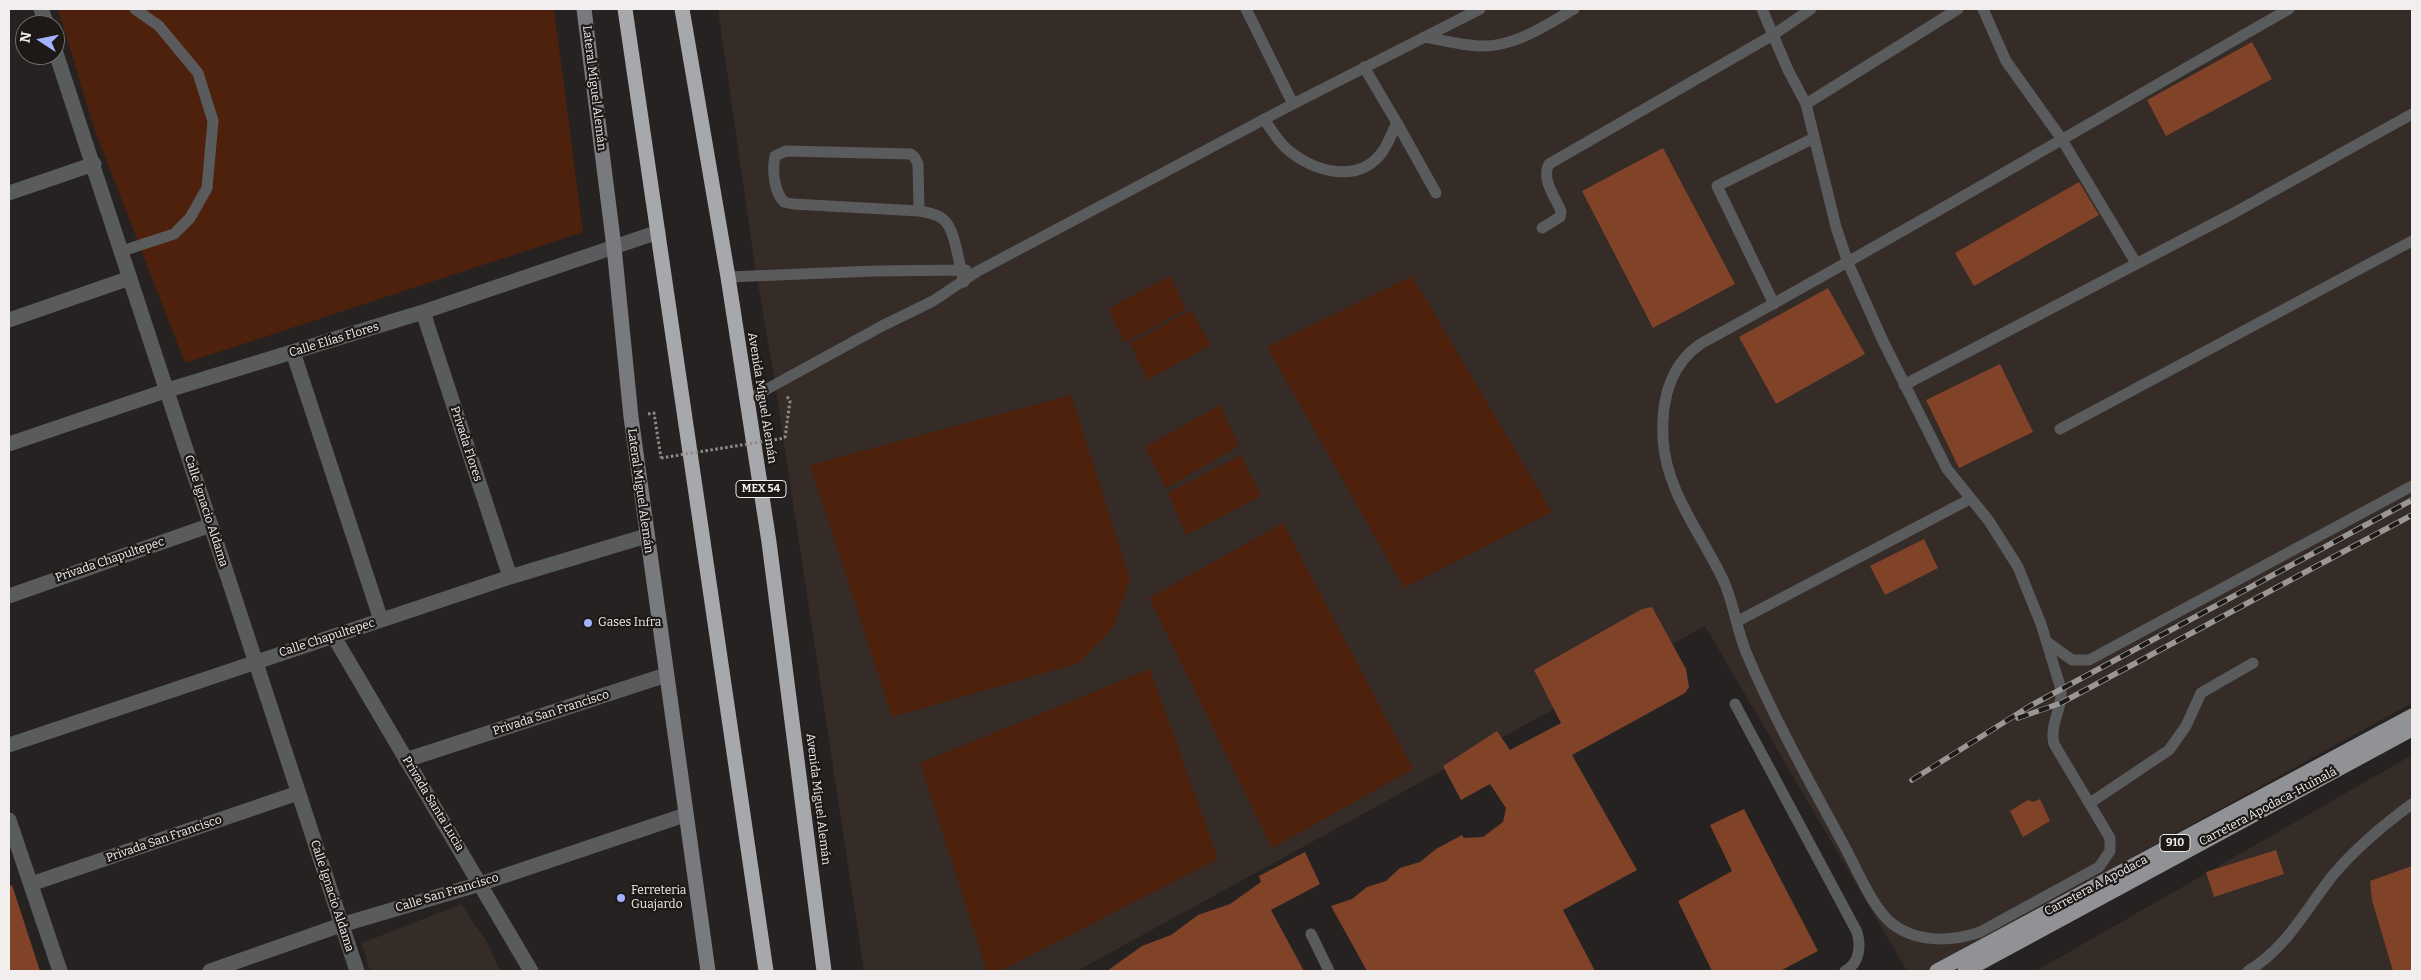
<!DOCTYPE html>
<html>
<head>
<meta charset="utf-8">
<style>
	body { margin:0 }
	#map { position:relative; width:2421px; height:980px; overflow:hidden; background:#262221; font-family:Bitter,serif }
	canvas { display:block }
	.frame { position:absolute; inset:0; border:10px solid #f1eeed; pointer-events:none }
	.north { position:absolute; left:15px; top:15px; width:50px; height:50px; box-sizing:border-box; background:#1d1917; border:1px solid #726e6d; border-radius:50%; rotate:281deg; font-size:14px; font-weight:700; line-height:20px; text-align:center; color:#f1eeed }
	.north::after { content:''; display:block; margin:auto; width:18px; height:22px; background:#a2b2fd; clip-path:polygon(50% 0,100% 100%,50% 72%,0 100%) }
</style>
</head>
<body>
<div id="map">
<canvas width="2421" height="980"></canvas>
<div class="frame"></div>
<div class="north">N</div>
</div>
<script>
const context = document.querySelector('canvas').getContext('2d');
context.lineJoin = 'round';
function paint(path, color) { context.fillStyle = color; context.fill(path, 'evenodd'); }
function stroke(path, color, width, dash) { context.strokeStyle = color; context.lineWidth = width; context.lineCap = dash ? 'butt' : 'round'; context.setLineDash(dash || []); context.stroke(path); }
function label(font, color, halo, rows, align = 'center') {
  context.font = font + ' Bitter,serif'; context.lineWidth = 4.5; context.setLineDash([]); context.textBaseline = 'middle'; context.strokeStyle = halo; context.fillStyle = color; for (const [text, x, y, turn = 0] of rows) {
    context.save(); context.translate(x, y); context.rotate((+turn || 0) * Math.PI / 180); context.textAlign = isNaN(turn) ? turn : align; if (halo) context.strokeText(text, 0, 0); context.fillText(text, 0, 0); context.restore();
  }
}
const built = new Path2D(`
	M718,9H2412V703L1926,971H1907L1705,626L1077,971H864L774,377L755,267Z
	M2412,755V971H2036Z
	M461,904L487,942L500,971H370L362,943Z`);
const green = new Path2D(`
	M58,9H554L583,232L185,363L94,128Z
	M1170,276L1186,309L1124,343L1109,308Z
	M1412,276L1552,512L1404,588L1267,347Z
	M1191,310L1211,345L1147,380L1130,343Z
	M1071,395L1130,579L1113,628L1079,663L892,717L810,465Z
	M1220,405L1239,446L1166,488L1145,447Z
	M1241,455L1261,496L1186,535L1168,493Z
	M1283,523L1413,769L1272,848L1149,598Z
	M1150,669L1218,859L1000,971H987L920,763Z`);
const building = new Path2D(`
	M2252,42L2272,79L2166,136L2147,100Z
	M1663,148L1735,284L1653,328L1582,191Z
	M2079,182L2099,215L1974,286L1955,253Z
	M1828,288L1865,354L1776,404L1739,337Z
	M2000,364L2033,432L1959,468L1926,400Z
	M1924,539L1938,568L1885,595L1870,566Z
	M1652,607L1686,669L1689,687L1685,693L1572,755L1637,870L1563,910L1595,971H1367L1331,906L1352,899L1367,887L1386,881L1400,868L1420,862L1436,849L1462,835L1464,838L1483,837L1503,822L1506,808L1490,784L1461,800L1443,766L1497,731L1510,750L1561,723L1534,670L1642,609Z
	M2040,799L2050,821L2023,837L2010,811L2028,800L2033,802Z
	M1744,809L1818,951L1780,971H1712L1678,901L1732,871L1710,825Z
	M2276,850L2284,874L2214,897L2206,872Z
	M1305,852L1320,884L1271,910L1304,971H1107L1142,946L1171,935L1198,915L1230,904L1261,882L1259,876Z
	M2412,866V971H2393L2372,900L2370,881Z
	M12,885L40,971H9V886Z`);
const path = new Path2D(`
	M648,414L654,413L661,458
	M785,438L790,401L786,395`);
const lane = new Path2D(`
	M1246,9L1293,104
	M1762,9L1788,70L1806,104L1836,227L1848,263L1883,341L1947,469L1989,521L2018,567L2041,624L2061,689C2063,709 2049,724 2054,744L2110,838V851L2099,867L1980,932C1951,942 1915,943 1890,922C1873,907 1858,872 1847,851C1813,788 1774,719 1746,652C1737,630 1734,606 1725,584C1704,537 1666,493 1663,439C1661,401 1670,364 1702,343C1900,235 2094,120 2289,9
	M1983,9L2006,61L2061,138L2136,263
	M1424,37C1442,40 1460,45 1478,46C1513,48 1545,26 1574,9
	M1806,104L1958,9
	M1264,119C1271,129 1278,142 1288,150C1315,172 1359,185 1383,151C1389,142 1392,132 1397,123L1364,67
	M1397,123L1436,193
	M919,211L918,164L915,158L911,154L786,151L775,156C772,170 774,192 784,202L793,204L919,211C928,213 939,214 945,221C956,232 959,267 964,282
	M1542,228L1560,217L1561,211C1555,197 1541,179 1549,164L1773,35L1811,9
	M122,251L174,234L190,218L207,188L213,121L198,73L159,26L135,9
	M728,277L875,271L966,270
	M1774,304L1717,186L1814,138
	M1904,385L2232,214L2412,114
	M747,400L882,326L933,301L978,271L1293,104L1480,9
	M2060,429L2412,241
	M1738,621L1970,499
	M2047,642L2072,660H2089L2412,486
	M1735,704L1857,932C1861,946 1860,963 1845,971
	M2090,803L2169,750L2186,726L2201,693L2253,663
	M1311,934L1329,971
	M2248,971C2287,948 2306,909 2333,875C2357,847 2383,825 2412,804`);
const street = new Path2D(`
	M41,9L47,25
	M55,50L357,971
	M9,193L94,164
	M423,312L510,577
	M9,320L130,278
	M293,352L381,620
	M9,444L168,390L423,312L658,232
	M9,596L211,525
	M334,637L531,971
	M9,745L510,577L646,536
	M406,760L666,675
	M9,820L60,971
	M31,884L298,793
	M210,971L341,925L480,884L685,815`);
const secondary = new Path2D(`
	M584,9L614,247L631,417L708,971`);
const primary = new Path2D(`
	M1937,971L2412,716
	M1965,971L2412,729`);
const highway = new Path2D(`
	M625,9L766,971
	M682,9L728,277L769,542L824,971`);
const rail = new Path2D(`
	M2018,718L2061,703L2412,515
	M1912,780L2030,706L2412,500`);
const pathBridge = new Path2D(`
	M661,458L785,438`);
const markers = [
	[588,623,5,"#a2b2fd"],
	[621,898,5,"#a2b2fd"]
];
const shields = [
	[761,489,50],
	[2175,843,30]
];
const shieldNames = [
	["MEX 54",761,489],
	["910",2175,843]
];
const streetNames = [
	["Lateral Miguel Alemán",594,88,83],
	["Calle Elías Flores",334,340,-17],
	["Avenida Miguel Alemán",762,398,81],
	["Privada Flores",466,444,72],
	["Lateral Miguel Alemán",640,491,82],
	["Calle Ignacio Aldama",206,511,72],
	["Privada Chapultepec",110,560,-19],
	["Calle Chapultepec",327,638,-18],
	["Privada San Francisco",551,713,-18],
	["Avenida Miguel Alemán",818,799,83],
	["Privada Santa Lucia",433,804,59],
	["Carretera Apodaca-Huinalá",2268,807,-28],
	["Privada San Francisco",164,839,-19],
	["Carretera A Apodaca",2096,886,-28],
	["Calle San Francisco",447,893,-17],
	["Calle Ignacio Aldama",332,896,72]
];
const poiNames = [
	["Gases Infra",598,623],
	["Ferreteria",631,891],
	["Guajardo",631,905]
];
paint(built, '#352b27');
paint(green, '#4e210d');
paint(building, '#814328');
stroke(path, '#8f8b8a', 3, [2.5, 2.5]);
stroke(lane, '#5a5b5d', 11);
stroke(street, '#5a5b5d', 15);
stroke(secondary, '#797a7d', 15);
stroke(primary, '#919296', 15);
stroke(highway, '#a7a8ac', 15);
stroke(rail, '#999695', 5.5);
stroke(rail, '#1d1917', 4, [11]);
stroke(pathBridge, '#8f8b8a', 3, [2.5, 2.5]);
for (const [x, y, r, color] of markers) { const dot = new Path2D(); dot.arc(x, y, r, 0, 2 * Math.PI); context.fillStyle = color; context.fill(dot); stroke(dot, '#1d1917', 2); }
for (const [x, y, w] of shields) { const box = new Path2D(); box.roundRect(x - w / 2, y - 8.5, w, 17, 4); context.fillStyle = '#1d1917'; context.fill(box); stroke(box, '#f1eeed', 1); }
label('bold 11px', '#f1eeed', null, shieldNames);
label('12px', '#f1eeed', '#1d1917', streetNames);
label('12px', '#f1eeed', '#1d1917', poiNames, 'left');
</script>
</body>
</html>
